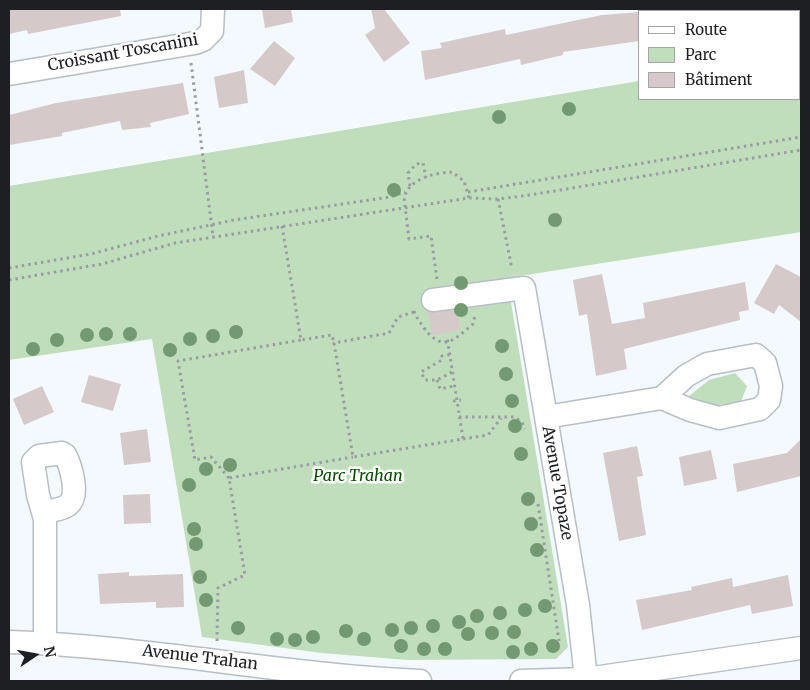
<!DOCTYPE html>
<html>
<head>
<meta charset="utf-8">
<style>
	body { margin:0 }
	#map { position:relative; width:810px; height:690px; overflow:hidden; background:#f3f9fe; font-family:Merriweather,serif }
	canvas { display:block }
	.frame { position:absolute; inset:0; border:10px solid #1d1f22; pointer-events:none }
	.legend { position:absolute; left:638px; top:10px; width:162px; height:90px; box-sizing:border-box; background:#fff; border:1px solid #a5a5a7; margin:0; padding:6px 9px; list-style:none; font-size:15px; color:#1d1f22 }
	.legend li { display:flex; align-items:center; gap:10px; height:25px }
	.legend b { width:25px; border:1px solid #a5a5a7 }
	.north { position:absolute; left:10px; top:630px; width:50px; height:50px; -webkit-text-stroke:4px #fff; paint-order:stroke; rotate:78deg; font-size:14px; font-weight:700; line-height:20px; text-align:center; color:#1d1f22 }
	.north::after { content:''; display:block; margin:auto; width:18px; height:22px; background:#1d1f22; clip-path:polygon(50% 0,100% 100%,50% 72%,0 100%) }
</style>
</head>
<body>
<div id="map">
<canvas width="810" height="690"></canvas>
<div class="frame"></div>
<ul class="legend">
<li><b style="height:6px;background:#fff"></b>Route</li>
<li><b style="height:14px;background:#c0ddbc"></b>Parc</li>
<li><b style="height:14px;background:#d5cac9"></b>Bâtiment</li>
</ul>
<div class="north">N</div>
</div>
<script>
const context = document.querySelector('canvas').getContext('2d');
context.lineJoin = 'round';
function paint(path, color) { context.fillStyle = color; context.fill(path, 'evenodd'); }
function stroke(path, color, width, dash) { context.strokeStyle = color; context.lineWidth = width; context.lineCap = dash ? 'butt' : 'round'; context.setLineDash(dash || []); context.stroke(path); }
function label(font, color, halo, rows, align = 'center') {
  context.font = font + ' Merriweather,serif'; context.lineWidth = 5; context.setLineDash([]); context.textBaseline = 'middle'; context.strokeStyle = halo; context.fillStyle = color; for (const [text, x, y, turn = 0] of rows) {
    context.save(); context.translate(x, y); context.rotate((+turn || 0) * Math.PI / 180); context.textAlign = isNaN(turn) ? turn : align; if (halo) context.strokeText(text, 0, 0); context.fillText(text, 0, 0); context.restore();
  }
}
const green = new Path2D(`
	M801,54V232L507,278L568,647L556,659L407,660L322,653L202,637L152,339L9,360V186L639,81V99H799V55Z
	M735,373L747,386L741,401L714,406L689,396L709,380Z`);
const building = new Path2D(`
	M9,9H120L121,16L28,34L27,30L9,34Z
	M262,9H291L293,22L265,28Z
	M371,9H384L410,43L384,62L365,35L375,28Z
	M639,12V41L563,52V55L521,65L520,59L425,80L421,51L442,48L440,43L505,29L506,35L602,15Z
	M274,41L295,58L275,86L250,69Z
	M244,70L248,103L219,108L214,77Z
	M183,83L189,114L150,123L151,127L122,130L120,121L62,133V136L9,145V115L56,103Z
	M776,264L801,277V322L779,305L774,314L754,303Z
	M602,274L612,324L645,318L643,303L745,282L749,310L739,312L740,320L624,349L627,369L596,376L587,314L579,316L573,280Z
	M457,310L460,330L432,335L428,312Z
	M89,375L121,384L113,411L81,402Z
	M42,386L54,412L24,425L13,399Z
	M147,429L151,462L124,465L120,433Z
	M801,439V476L737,492L733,464L787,453Z
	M637,446L643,476L637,477L646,535L619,541L603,453Z
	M711,450L717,479L684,486L679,457Z
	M150,494L151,523L124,524L123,495Z
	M129,572V576L183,574L184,607L156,608V602L100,604L98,574Z
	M788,575L793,606L752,614L750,605L642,630L636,600L692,590L691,587L732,578L733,587Z`);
const path = new Path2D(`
	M191,63L213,236
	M410,186L408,173L416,164L423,163L426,177
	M468,192L801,137
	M498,199L512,269
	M282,226L301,340L332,335L334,343
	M9,268L91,254L158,236L234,220L390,197L405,192
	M437,279L431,236L409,239L404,198C409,178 435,173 452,172L464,181L469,198
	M9,280L102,264L175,243L469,198L498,199L530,195L801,150
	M414,311C416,317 420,322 424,328C443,353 454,340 473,324L475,315
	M414,312L398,317L389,333L334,343L353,457L463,439L447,337
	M452,372L437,380H425L421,372L442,360V356L453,354
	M437,380L440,389L454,386
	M453,401L461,400
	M459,417H514L522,422L525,429
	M463,439L488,435L501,418
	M229,478L211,457L195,460L178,361L301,340
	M538,504L559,641
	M217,641L218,588L245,575L229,478L353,457`);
const minor = new Path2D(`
	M9,74L195,43L203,40L212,31L213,9
	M433,300L524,288L578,605L586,679
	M546,417L662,398L690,410L719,418L760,409L769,400L771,386L765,363L756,355L707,364L686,376L662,398
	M9,642C148,646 282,675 420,681
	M45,643V519L38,495L33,462L39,456L62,453L65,455C71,466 80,496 68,505C62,510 52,510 45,512
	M521,681L586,679L801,648`);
const trees = [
	[569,109],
	[499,117],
	[394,190],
	[555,220],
	[461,283],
	[461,310],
	[236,332],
	[106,334],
	[130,334],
	[87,335],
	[213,336],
	[190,339],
	[57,340],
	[502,346],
	[33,349],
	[170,350],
	[506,374],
	[512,401],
	[515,426],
	[521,454],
	[230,465],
	[206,469],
	[189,485],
	[528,499],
	[531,524],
	[194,529],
	[196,544],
	[537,550],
	[200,577],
	[206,600],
	[545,606],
	[525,610],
	[500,613],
	[477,616],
	[459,622],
	[433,626],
	[238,628],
	[411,628],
	[392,630],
	[346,631],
	[514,632],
	[492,633],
	[468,634],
	[313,637],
	[277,639],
	[364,639],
	[295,640],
	[401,646],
	[553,646],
	[424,649],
	[445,649],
	[531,649],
	[513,652]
];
const streetNames = [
	["Croissant Toscanini",123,53,-10],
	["Avenue Topaze",557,483,80],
	["Avenue Trahan",200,658,7]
];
const parkNames = [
	["Parc Trahan",358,476]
];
paint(green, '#c0ddbc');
paint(building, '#d5cac9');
stroke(minor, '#b7bec5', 25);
stroke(path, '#999da1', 3, [2.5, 4]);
stroke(minor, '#fff', 22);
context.fillStyle = '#729972';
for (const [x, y] of trees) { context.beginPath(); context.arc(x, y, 7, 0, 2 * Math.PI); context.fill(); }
label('16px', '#1d1f22', '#fff', streetNames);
label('italic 16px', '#094b00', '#fff', parkNames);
</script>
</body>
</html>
